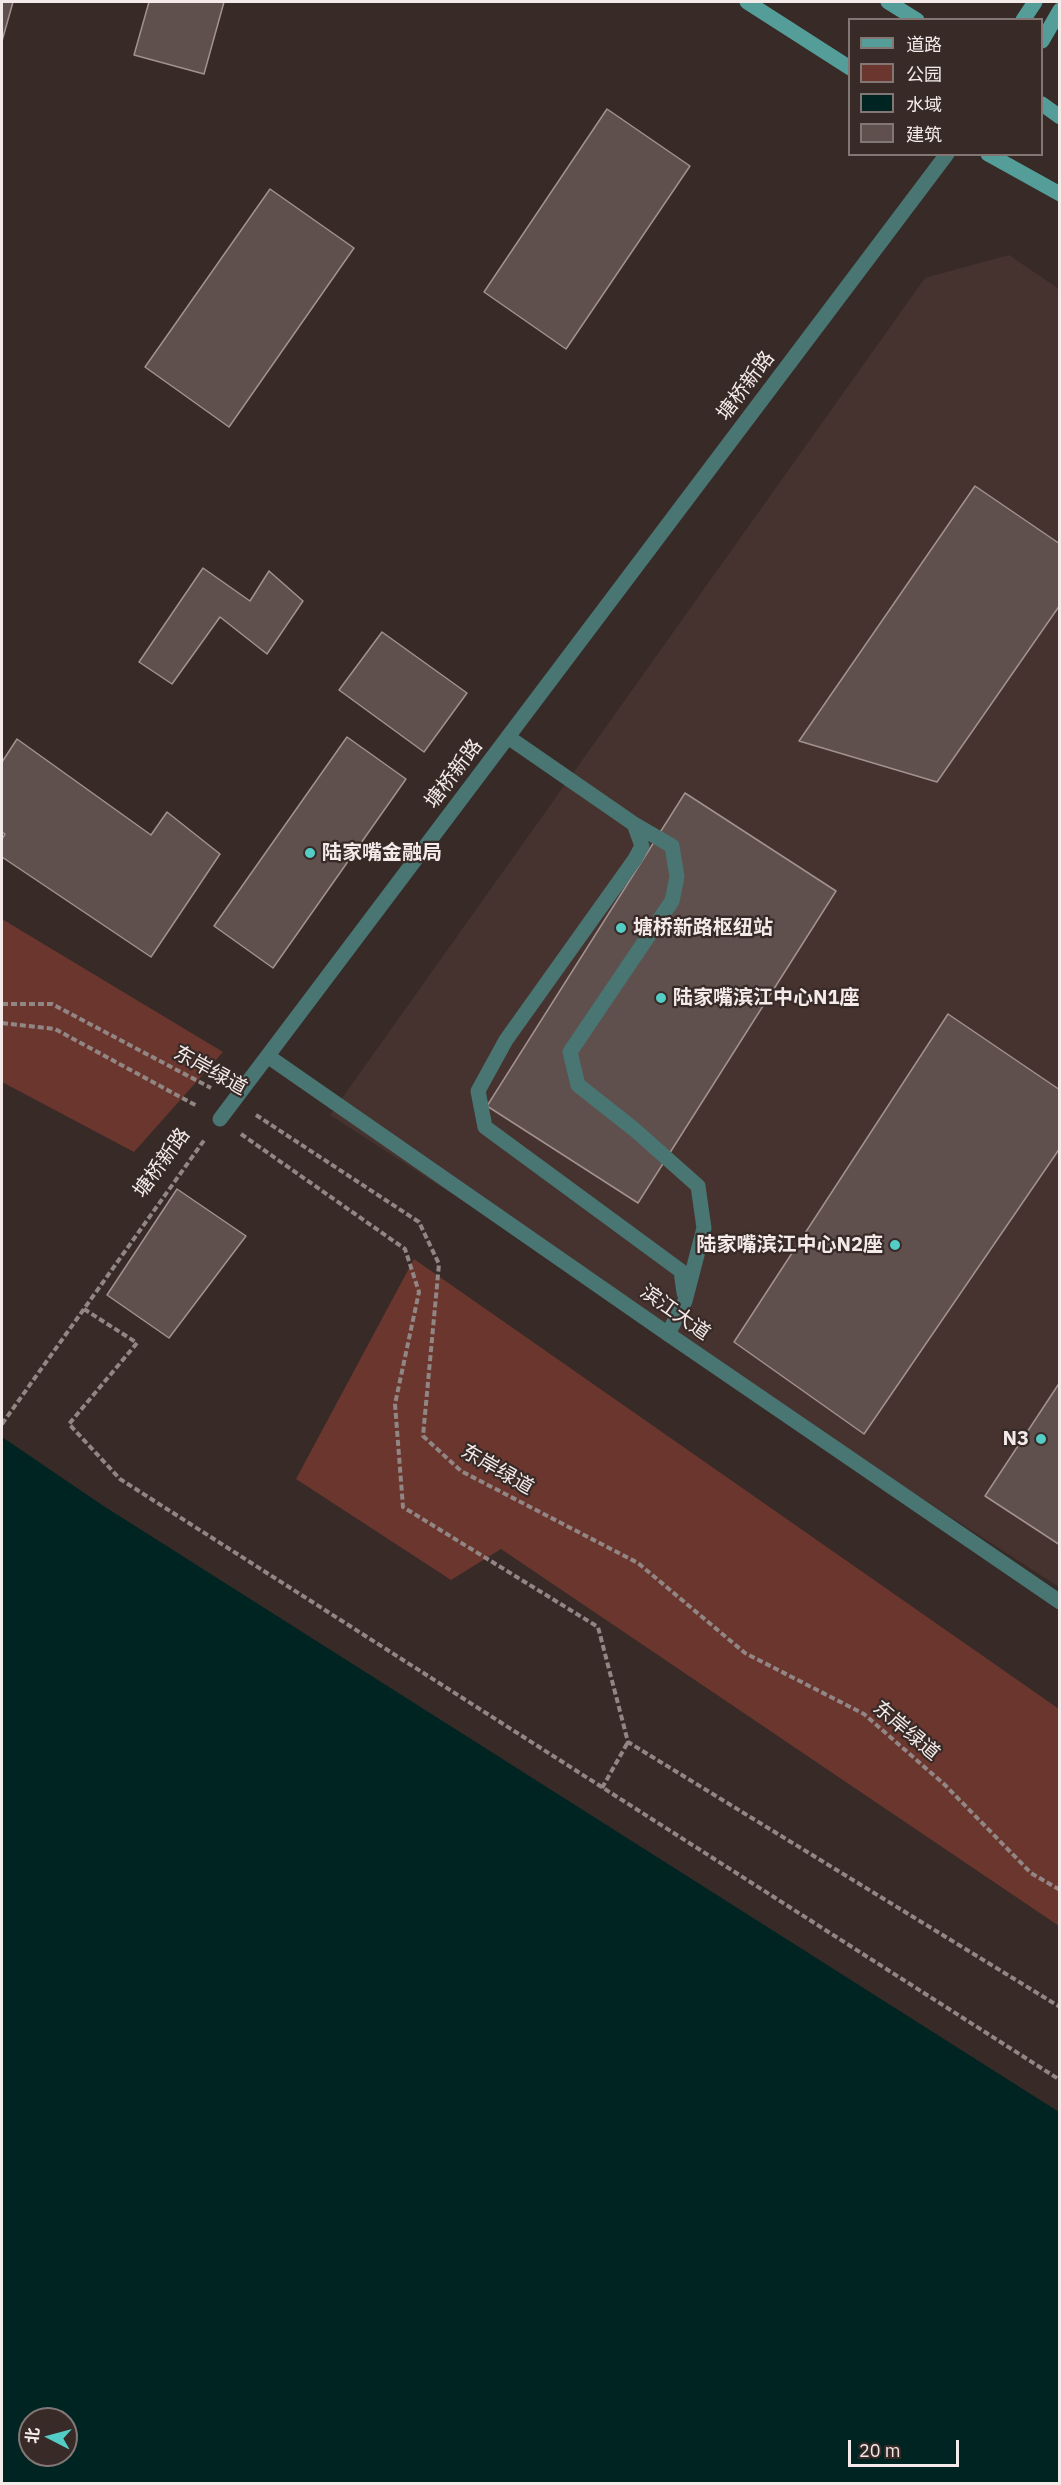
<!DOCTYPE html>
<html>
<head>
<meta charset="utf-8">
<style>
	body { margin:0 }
	#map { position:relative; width:1061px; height:2485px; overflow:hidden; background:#372a27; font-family:"IBM Plex Sans","Noto Sans SC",sans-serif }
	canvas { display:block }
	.frame { position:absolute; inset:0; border:3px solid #f3eae9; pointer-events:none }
	.legend { position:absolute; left:848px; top:18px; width:195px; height:138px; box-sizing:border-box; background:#372a27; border:2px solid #827775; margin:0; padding:8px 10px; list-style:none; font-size:18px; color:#f3eae9 }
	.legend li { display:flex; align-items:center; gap:12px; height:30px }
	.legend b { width:30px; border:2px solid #827775 }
	.north { position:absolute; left:18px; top:2407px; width:60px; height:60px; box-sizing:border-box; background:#372a27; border:2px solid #827775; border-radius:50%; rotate:276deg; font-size:16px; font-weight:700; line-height:24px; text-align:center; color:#f3eae9 }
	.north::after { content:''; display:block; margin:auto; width:21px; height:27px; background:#54cdc6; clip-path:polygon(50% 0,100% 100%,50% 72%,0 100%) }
	.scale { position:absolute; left:848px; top:2440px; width:111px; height:27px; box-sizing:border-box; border:3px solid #f3eae9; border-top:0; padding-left:8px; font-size:18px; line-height:21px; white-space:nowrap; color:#f3eae9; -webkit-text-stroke:4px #372a27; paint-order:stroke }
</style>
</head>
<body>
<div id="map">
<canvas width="1061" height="2485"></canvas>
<div class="frame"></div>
<ul class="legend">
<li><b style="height:8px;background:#549d98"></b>道路</li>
<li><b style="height:16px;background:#6b362e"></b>公园</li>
<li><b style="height:16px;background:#002422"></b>水域</li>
<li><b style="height:16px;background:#5f504e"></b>建筑</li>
</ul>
<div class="north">北</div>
<div class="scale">20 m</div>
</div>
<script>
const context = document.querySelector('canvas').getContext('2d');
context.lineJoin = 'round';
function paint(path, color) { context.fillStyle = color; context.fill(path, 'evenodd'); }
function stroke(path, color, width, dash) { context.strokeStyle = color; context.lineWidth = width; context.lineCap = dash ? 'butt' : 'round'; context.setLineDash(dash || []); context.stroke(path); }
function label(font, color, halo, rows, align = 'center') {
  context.font = font + ' "IBM Plex Sans","Noto Sans SC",sans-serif'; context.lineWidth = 4.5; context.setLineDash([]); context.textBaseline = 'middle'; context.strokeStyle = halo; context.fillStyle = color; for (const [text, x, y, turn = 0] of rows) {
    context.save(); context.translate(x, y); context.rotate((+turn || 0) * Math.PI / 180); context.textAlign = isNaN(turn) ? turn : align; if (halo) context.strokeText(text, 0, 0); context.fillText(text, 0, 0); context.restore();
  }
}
const built = new Path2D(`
	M1009,255L1059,289V1587L330,1115L925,278Z`);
const green = new Path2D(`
	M2,919L223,1052L134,1152L2,1082Z
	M414,1259L1059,1709V1926L501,1549L451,1580L296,1479Z`);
const water = new Path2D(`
	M2,1437L102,1505L1059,2112V2483H2ZM30,2419H66V2455H30Z`);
const building = new Path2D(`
	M2,2H13L2,41Z
	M149,2H224L204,74L134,55Z
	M607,109L690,166L566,349L484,292Z
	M270,189L354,248L229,427L145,367Z
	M975,486L1060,544V605L937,782L799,741Z
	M203,568L250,601L269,571L303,601L267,654L220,617L172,684L139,662Z
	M382,632L467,693L424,752L339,690Z
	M347,737L406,779L273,968L214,926Z
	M17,739L151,835L167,812L220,854L151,957L2,857V839L5,834L2,832V762Z
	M685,793L836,891L638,1203L487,1106Z
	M948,1014L1060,1090V1148L864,1434L734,1342Z
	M177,1189L246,1236L169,1338L107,1295Z
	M1060,1382V1545L985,1496Z`);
const path = new Path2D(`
	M2,1004H52L211,1088
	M2,1023L55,1029L197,1106
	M256,1115L419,1222L439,1264L423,1436L461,1471L638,1563L745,1653L864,1714L945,1785L1031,1873L1060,1890
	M241,1134L405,1249L419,1292L395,1404L403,1507L598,1627L628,1742L1060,2007
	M84,1309L137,1343L69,1424L120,1479L1060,2080
	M2,1424L205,1139
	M602,1788L628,1742`);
const service = new Path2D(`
	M508,737L634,824L672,846L677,877L672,901L570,1052L578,1085L635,1130L698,1186L704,1228L685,1301L668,1334
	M634,824L642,846L635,859L506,1040L478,1091L485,1127L681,1271L684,1293`);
const minor = new Path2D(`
	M269,1057L668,1334L1060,1602`);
const tertiary = new Path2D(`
	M220,1119L947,154`);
const secondary = new Path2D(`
	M747,2L850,68
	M888,2L917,20
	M1023,20L1035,2
	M1042,41L1060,10
	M1042,104L1060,117
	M988,154L1060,194`);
const markers = [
	[310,853,6,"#54cdc6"],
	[621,928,6,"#54cdc6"],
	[661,998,6,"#54cdc6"],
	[895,1245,6,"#54cdc6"],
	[1041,1439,6,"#54cdc6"]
];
const streetNames = [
	["塘桥新路",746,386,-53],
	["塘桥新路",454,774,-53],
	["东岸绿道",210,1071,29],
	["塘桥新路",162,1163,-54],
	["滨江大道",675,1313,35],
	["东岸绿道",497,1470,30],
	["东岸绿道",906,1731,40]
];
const poiNames = [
	["陆家嘴金融局",322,853],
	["塘桥新路枢纽站",633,928],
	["陆家嘴滨江中心N1座",673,998],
	["陆家嘴滨江中心N2座",883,1245,"right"],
	["N3",1029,1439,"right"]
];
paint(built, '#46332f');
paint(green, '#6b362e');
paint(water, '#002422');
paint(building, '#5f504e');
stroke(building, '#a2928f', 1.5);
stroke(path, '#918684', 4, [6, 3]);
stroke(service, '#497572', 15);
stroke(minor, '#497572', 15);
stroke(tertiary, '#497572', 15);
stroke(secondary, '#549d98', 15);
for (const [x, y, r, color] of markers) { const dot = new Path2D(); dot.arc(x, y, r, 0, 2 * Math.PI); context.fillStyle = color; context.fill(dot); stroke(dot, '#372a27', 2); }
label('20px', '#f3eae9', '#372a27', streetNames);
label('bold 20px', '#f3eae9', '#372a27', poiNames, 'left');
</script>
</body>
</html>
